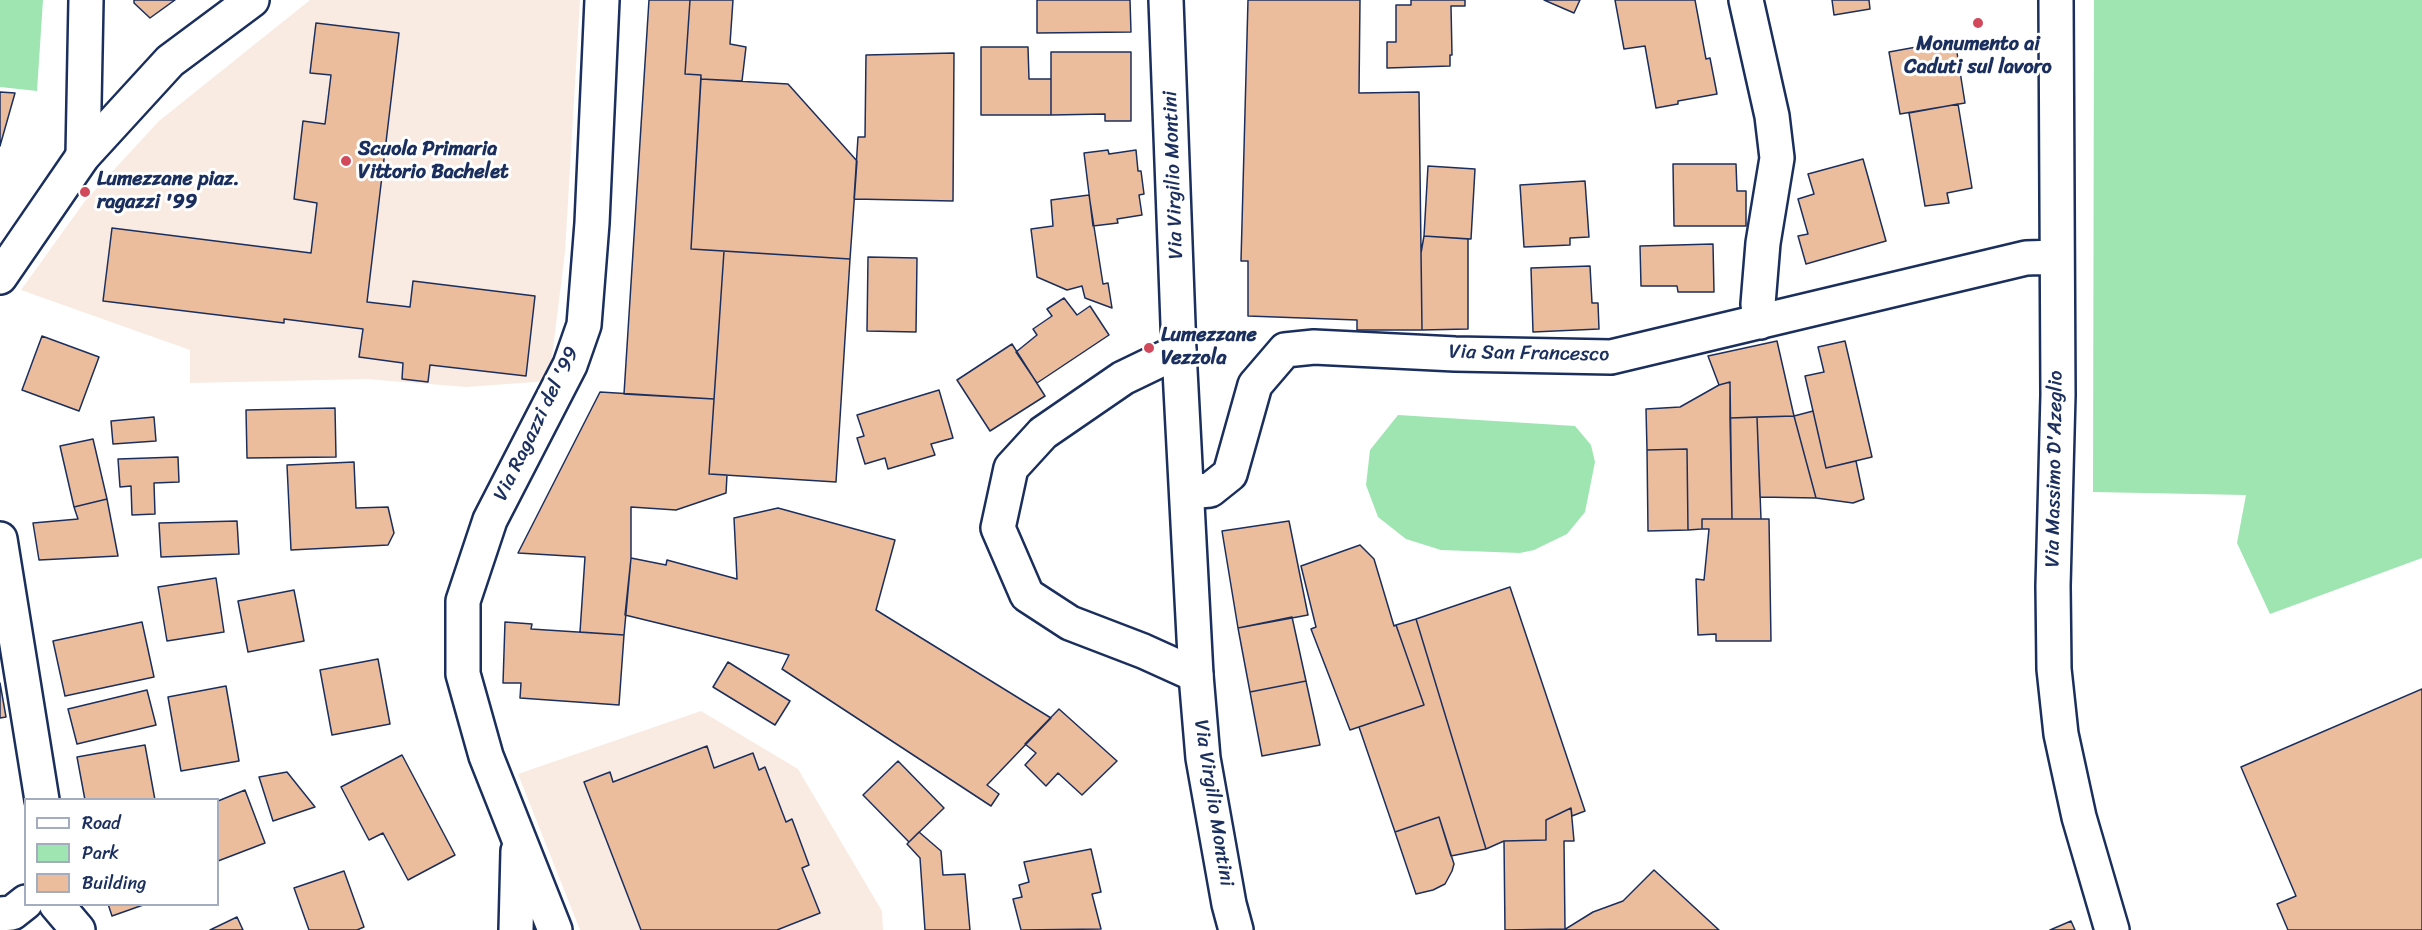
<!DOCTYPE html>
<html>
<head>
<meta charset="utf-8">
<style>
	body { margin:0 }
	#map { position:relative; width:2422px; height:930px; overflow:hidden; background:#fff; font-family:Sriracha,sans-serif }
	canvas { display:block }
	.legend { position:absolute; left:24px; top:798px; width:195px; height:108px; box-sizing:border-box; background:#fff; border:2px solid #a4acbf; margin:0; padding:8px 10px; list-style:none; font-size:18px; color:#1b2f5e }
	.legend li { display:flex; align-items:center; gap:12px; height:30px }
	.legend b { width:30px; border:2px solid #a4acbf }
</style>
</head>
<body>
<div id="map">
<canvas width="2422" height="930"></canvas>
<ul class="legend">
<li><b style="height:8px;background:#fff"></b>Road</li>
<li><b style="height:16px;background:#9fe5b1"></b>Park</li>
<li><b style="height:16px;background:#ecbd9d"></b>Building</li>
</ul>
</div>
<script>
const context = document.querySelector('canvas').getContext('2d');
context.lineJoin = 'round';
function paint(path, color) { context.fillStyle = color; context.fill(path, 'evenodd'); }
function stroke(path, color, width, dash) { context.strokeStyle = color; context.lineWidth = width; context.lineCap = dash ? 'butt' : 'round'; context.setLineDash(dash || []); context.stroke(path); }
function label(font, color, halo, rows, align = 'center') {
  context.font = font + ' Sriracha,sans-serif'; context.lineWidth = 6; context.setLineDash([]); context.textBaseline = 'middle'; context.strokeStyle = halo; context.fillStyle = color; for (const [text, x, y, turn = 0] of rows) {
    context.save(); context.translate(x, y); context.rotate((+turn || 0) * Math.PI / 180); context.textAlign = isNaN(turn) ? turn : align; if (halo) context.strokeText(text, 0, 0); context.fillText(text, 0, 0); context.restore();
  }
}
const built = new Path2D(`
	M310,0H580L565,252L549,381L466,387L366,379L190,383V350L21,290L85,201L159,121Z
	M701,711L798,769L882,911L883,930H580L518,774Z`);
const green = new Path2D(`
	M0,0H43L37,91L0,87Z
	M2094,0H2422V558L2270,614L2237,543L2246,495L2093,492Z
	M1398,415L1575,426L1591,445L1595,462L1585,512L1567,534L1534,550L1520,553L1441,550L1406,539L1378,517L1366,485L1370,450Z`);
const building = new Path2D(`
	M134,0H175L150,18L134,3Z
	M649,0H690L685,74L701,75L691,249L724,251L714,399L624,394Z
	M690,0H733L730,44L746,47L742,81L701,79V75L685,74Z
	M1037,0H1130L1131,32L1037,33Z
	M1248,0H1360L1359,93L1419,92L1422,330H1357V320L1248,316V261H1241Z
	M1411,0H1465V6H1451L1452,55H1450V66L1387,68V42H1396V5H1411Z
	M1544,0H1580L1574,13Z
	M1615,0H1695L1706,59L1710,58L1717,94L1678,101V104L1656,108L1645,46L1624,49Z
	M1832,0H1869L1870,9L1834,15Z
	M316,23L399,33L367,302L410,307L413,281L535,296L526,376L430,365L428,382L402,379L403,363L359,357L363,329L284,319V323L103,301L112,228L311,253L317,203L294,199L303,121L325,124L331,75L310,73Z
	M1955,40L1965,103L1900,114L1889,52Z
	M981,47H1028L1029,79H1051V115H981Z
	M1051,52H1131V121H1105V114L1051,115Z
	M954,53L953,201L854,199L858,137H865L866,55Z
	M701,79L788,84L857,161L850,259L691,249Z
	M0,92L15,93L0,146Z
	M1958,104L1972,188L1947,193L1949,203L1925,206L1909,113Z
	M1108,150L1109,154L1136,150L1138,171H1141L1144,194L1139,195L1142,215L1117,219L1118,223L1093,226L1084,153Z
	M1863,159L1886,241L1806,264L1798,236L1808,234L1798,199L1814,194L1808,174Z
	M1673,164H1736L1737,191H1746V226H1674Z
	M1428,166L1475,169L1471,239L1424,236Z
	M1585,181L1589,237L1570,238V245L1524,247L1520,185Z
	M1089,195L1103,284L1108,283L1112,308L1085,298L1082,286L1067,290L1037,277L1031,229L1053,226L1051,200Z
	M1424,236L1468,239V329L1422,330L1421,253Z
	M1713,244L1714,292H1678L1677,286H1641L1640,246Z
	M724,251L850,259L836,482L709,474Z
	M868,257L917,258L916,332L867,331Z
	M1590,266L1592,303H1598L1599,329L1533,332L1531,268Z
	M1064,298L1077,315L1090,306L1109,335L1037,383L1016,352L1037,335L1033,329L1052,316L1047,309Z
	M42,336L99,357L79,411L22,390Z
	M1777,341L1794,416L1730,418V382L1719,385L1708,356Z
	M1845,341L1872,457L1826,468L1805,376L1824,372L1818,347Z
	M1012,344L1045,396L990,431L957,380Z
	M1730,382L1732,519H1702V529L1688,530L1687,449L1647,450L1646,409L1680,407L1719,385Z
	M939,390L953,438L931,444L935,455L888,469L885,458L865,464L857,438L864,436L857,415Z
	M600,392L714,399L709,474L727,475L726,493L676,510L631,507V558L624,635L580,632L585,557L518,553Z
	M335,408L336,457L247,458L246,410Z
	M1813,411L1826,468L1856,461L1864,499L1853,503L1816,498L1794,416Z
	M1794,416L1816,498L1760,497L1757,417Z
	M154,417L156,441L113,444L111,421Z
	M1757,417L1761,519H1732L1730,418Z
	M93,439L107,499L74,507L60,446Z
	M1687,449L1688,530L1648,531L1647,450Z
	M178,457L179,482L154,483L155,514L132,515L131,486L120,487L118,459Z
	M354,462L356,508L388,507L394,533L388,545L291,550L287,465Z
	M107,499L118,556L39,560L33,523L78,519L74,507Z
	M778,508L895,540L876,610L1051,718L987,785L999,794L991,806L782,669L789,655L625,615L631,558L666,565L667,560L737,579L734,518Z
	M1702,519H1769L1771,641H1716V634L1698,635L1696,579L1704,580L1709,529H1702Z
	M237,521L239,554L161,557L159,523Z
	M1289,521L1308,615L1238,628L1222,531Z
	M1360,545L1374,559L1394,626L1396,625L1424,705L1350,730L1311,629L1316,627L1301,566Z
	M216,578L224,632L167,641L158,587Z
	M1510,587L1585,811L1572,816L1571,808L1546,820V840L1504,841L1486,849L1416,619Z
	M294,590L304,641L248,652L238,601Z
	M1292,617L1306,681L1250,692L1238,628Z
	M1416,619L1486,849L1451,856L1439,817L1395,832L1359,727L1424,705L1396,625Z
	M142,622L154,677L65,696L53,641Z
	M505,622L532,624L531,629L624,635L619,705L520,698L521,683H503Z
	M378,659L390,724L332,735L320,670Z
	M728,662L790,701L775,725L713,687Z
	M1306,681L1320,745L1262,756L1250,692Z
	M0,683L6,717L0,718Z
	M226,686L239,761L181,771L168,697Z
	M2422,689V930H2288L2277,904L2296,896L2241,767Z
	M147,690L156,725L77,744L68,709Z
	M1059,709L1117,761L1082,795L1058,773L1046,786L1025,765L1036,753L1025,744Z
	M145,745L155,800H85L77,757Z
	M707,746L714,768L753,753L759,770L765,767L786,822L792,819L809,865L802,868L820,913L777,930H641L584,782L610,772L613,782Z
	M402,755L455,855L408,880L383,833L369,840L341,787Z
	M898,761L944,808L909,842L863,795Z
	M287,772L315,807L273,821L259,777Z
	M245,790L265,843L218,861V801Z
	M1571,808L1574,841H1564L1565,929L1505,930L1504,841L1546,840V820Z
	M1439,817L1454,864L1452,871L1445,884L1433,890L1416,894L1395,832Z
	M919,832L941,851L943,875L965,874L970,930H925L920,858L907,844Z
	M1091,849L1101,892L1092,894L1101,929L1021,930L1013,899L1022,897L1019,885L1029,882L1024,862Z
	M1654,870L1719,930H1564L1593,912L1623,901Z
	M344,871L364,927L357,930H309L294,888Z
	M108,904H146L112,916Z
	M237,917L243,930H210Z
	M2071,921L2075,930H2050Z`);
const minor = new Path2D(`
	M1746,0L1772,116L1777,158L1763,243L1758,304L1760,322
	M2056,0L2058,395L2053,586L2054,669L2061,734L2079,817L2112,930
	M83,156L86,0
	M1179,351L1123,378L1043,433L1011,468L998,528L1027,595L1070,623L1143,651L1196,675
	M1188,492L1210,490L1230,474L1255,385L1285,350L1314,347L1455,354L1611,357L2026,258L2056,257
	M56,904L78,930
	M516,930L518,851
	M555,930L486,756L463,674V601L490,520L570,365L584,325L592,223L602,0`);
const secondary = new Path2D(`
	M1166,0L1179,351L1196,675L1203,758L1229,904L1236,930
	M0,277L83,156L170,61L252,0
	M0,539L42,800
	M0,914L12,913L26,902`);
const markers = [
	[1978,23,6,"#d1495b"],
	[346,161,6,"#d1495b"],
	[85,192,6,"#d1495b"],
	[1149,348,6,"#d1495b"]
];
const poiNames = [
	["Monumento ai",1978,45,"center"],
	["Caduti sul lavoro",1978,68,"center"],
	["Scuola Primaria",358,150],
	["Vittorio Bachelet",358,173],
	["Lumezzane piaz.",97,180],
	["ragazzi '99",97,203],
	["Lumezzane",1161,336],
	["Vezzola",1161,359]
];
const streetNames = [
	["Via Virgilio Montini",1174,175,-92],
	["Via San Francesco",1529,354,1],
	["Via Ragazzi del '99",537,424,-64],
	["Via Massimo D'Azeglio",2055,469,-89],
	["Via Virgilio Montini",1213,803,81]
];
paint(built, '#f9ebe2');
paint(green, '#9fe5b1');
paint(building, '#ecbd9d');
stroke(building, '#1b2f5e', 1.5);
stroke(minor, '#1b2f5e', 38);
stroke(secondary, '#1b2f5e', 38);
stroke(minor, '#fff', 33);
stroke(secondary, '#fff', 33);
for (const [x, y, r, color] of markers) { const dot = new Path2D(); dot.arc(x, y, r, 0, 2 * Math.PI); context.fillStyle = color; context.fill(dot); stroke(dot, '#fff', 2); }
label('bold 20px', '#1b2f5e', '#fff', poiNames, 'left');
label('20px', '#1b2f5e', '#fff', streetNames);
</script>
</body>
</html>
